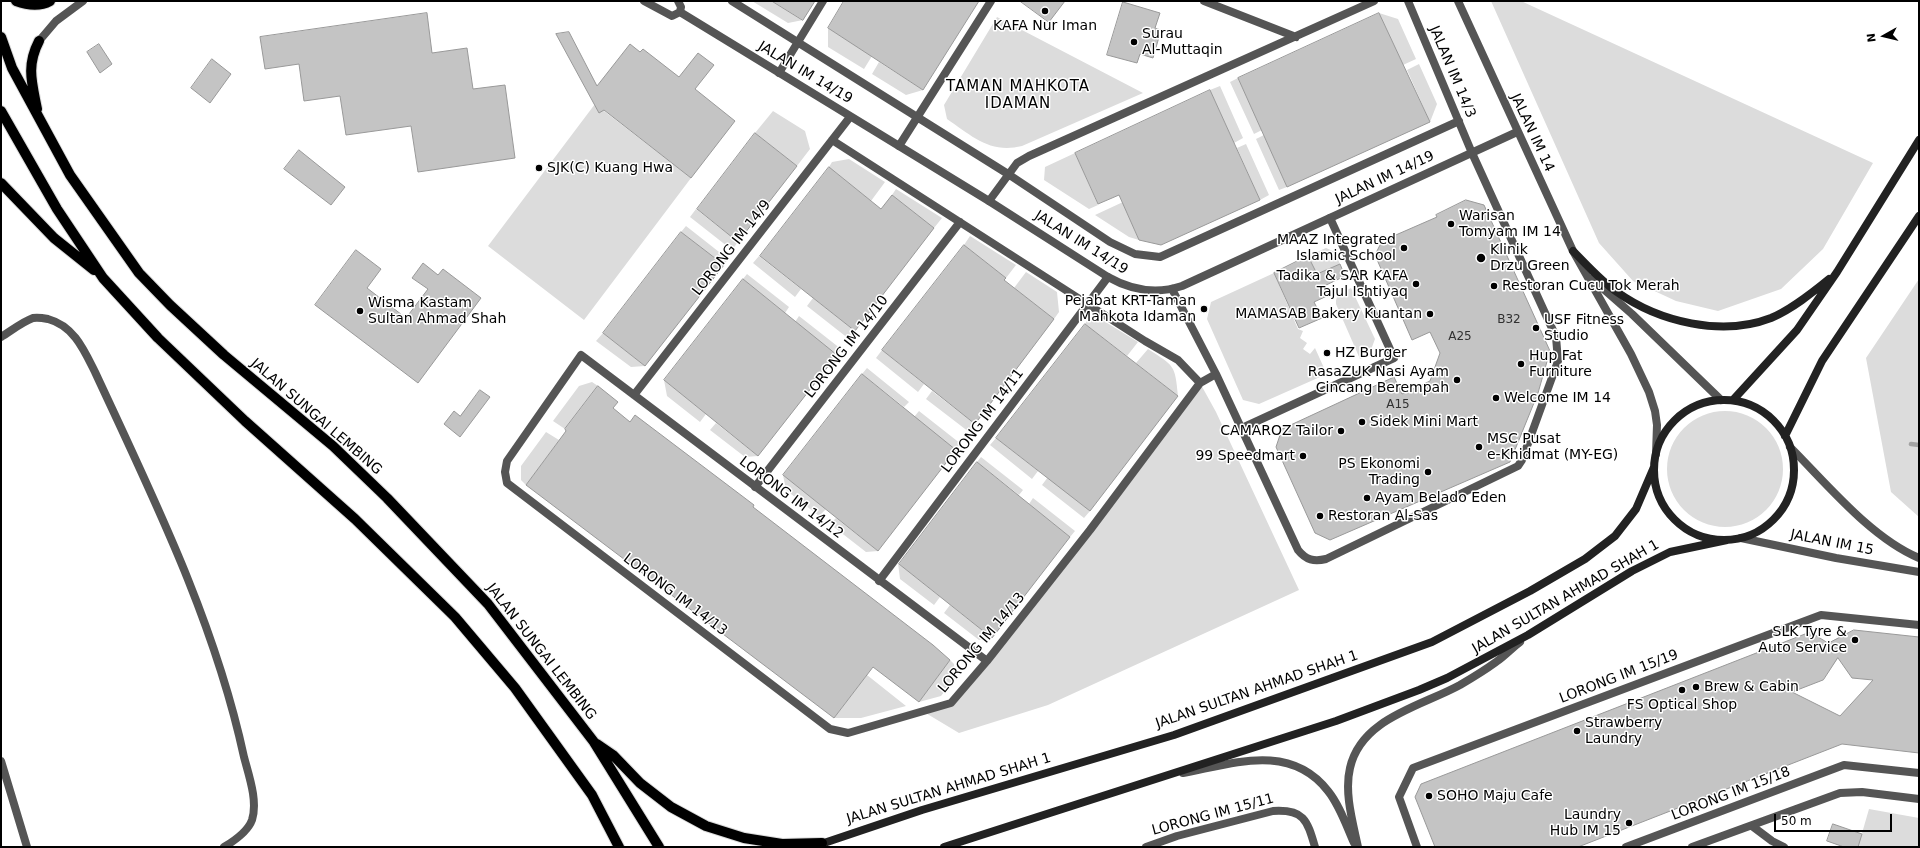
<!DOCTYPE html>
<html>
<head>
<meta charset="utf-8">
<style>
	body { margin:0 }
	#map { position:relative; width:1920px; height:848px; overflow:hidden; background:#fff; font-family:"DejaVu Sans",sans-serif }
	canvas { display:block }
	.frame { position:absolute; inset:0; border:2px solid #000; pointer-events:none }
	.north { position:absolute; left:1864px; top:16px; width:40px; height:40px; -webkit-text-stroke:3px #fff; paint-order:stroke; rotate:262deg; font-size:11px; font-weight:700; line-height:16px; text-align:center; color:#000 }
	.north::after { content:''; display:block; margin:auto; width:14px; height:18px; background:#000; clip-path:polygon(50% 0,100% 100%,50% 72%,0 100%) }
	.scale { position:absolute; left:1774px; top:814px; width:118px; height:18px; box-sizing:border-box; border:2px solid #000; border-top:0; padding-left:5px; font-size:12px; line-height:14px; white-space:nowrap; color:#000; -webkit-text-stroke:3px #fff; paint-order:stroke }
</style>
</head>
<body>
<div id="map">
<canvas width="1920" height="848"></canvas>
<div class="frame"></div>
<div class="north">N</div>
<div class="scale">50 m</div>
</div>
<script>
const context = document.querySelector('canvas').getContext('2d');
context.lineJoin = 'round';
function paint(path, color) { context.fillStyle = color; context.fill(path, 'evenodd'); }
function stroke(path, color, width, dash) { context.strokeStyle = color; context.lineWidth = width; context.lineCap = dash ? 'butt' : 'round'; context.setLineDash(dash || []); context.stroke(path); }
function label(font, color, halo, rows, align = 'center') {
  context.font = font + ' "DejaVu Sans",sans-serif'; context.lineWidth = 3; context.setLineDash([]); context.textBaseline = 'middle'; context.strokeStyle = halo; context.fillStyle = color; for (const [text, x, y, turn = 0] of rows) {
    context.save(); context.translate(x, y); context.rotate((+turn || 0) * Math.PI / 180); context.textAlign = isNaN(turn) ? turn : align; if (halo) context.strokeText(text, 0, 0); context.fillText(text, 0, 0); context.restore();
  }
}
const green = new Path2D(`
	M752,1H772L803,20L788,23Z
	M1491,1H1521L1873,163L1823,249L1781,289L1718,311L1676,301L1633,281L1599,243Z
	M1379,13L1398,19L1416,59L1403,65Z
	M997,17L1143,93L1022,146C990,154 972,136 947,119L944,105Z
	M828,28L872,56L864,69L828,47Z
	M879,62L923,90L906,95L872,74Z
	M1419,64L1437,104L1430,122L1407,70Z
	M1238,78L1262,130L1254,134L1230,82Z
	M1220,86L1243,138L1234,143L1210,90Z
	M595,104L691,178L584,320L488,246Z
	M773,111L805,131L810,149L797,166L755,133Z
	M1264,135L1287,187L1279,190L1256,139Z
	M1246,144L1269,195L1260,200L1237,148Z
	M1075,153L1098,205L1089,209L1044,180L1045,167Z
	M849,159L885,182L871,201L829,167L832,162Z
	M896,189L942,218L934,228L892,195Z
	M1123,202L1139,240L1129,237L1095,215Z
	M696,209L738,242L732,250L690,217Z
	M686,226L728,259L724,265L681,232Z
	M970,236L1016,265L1006,278L964,245Z
	M1326,248L1335,252L1340,264L1317,274L1308,256Z
	M759,256L801,289L795,297L753,263Z
	M1026,272L1057,292L1059,312L1054,319L1014,288Z
	M1274,273L1298,329L1303,331L1300,338L1307,343L1303,349L1310,354L1315,348L1324,368L1320,377L1259,404L1243,400L1207,319L1211,302Z
	M747,274L789,307L785,313L743,279Z
	M1919,279V517L1891,492L1866,358Z
	M1351,288L1375,339L1369,355L1360,359L1336,304C1335,294 1343,292 1351,288Z
	M813,298L855,331L849,339L807,306Z
	M799,316L841,349L837,355L795,322Z
	M1089,318H1099L1138,342L1127,356L1085,324Z
	M603,333L645,366L631,367L596,341Z
	M1148,349C1174,366 1175,364 1178,396L1136,363Z
	M882,350L924,384L918,392L876,358Z
	M867,368L909,402L904,407L862,374Z
	M664,380L706,414L700,422L667,396Z
	M592,382L598,386L565,429L553,421L579,386Z
	M1200,383L1216,412L1299,590L1048,705L959,733L924,712L951,703Z
	M932,391L975,424L969,432L926,399Z
	M919,411L961,444L956,450L914,417Z
	M1667 469a58 58 0 1 1 116 0a58 58 0 1 1-116 0Z
	M716,423L758,456L745,457L710,430Z
	M546,432L559,440L526,485L521,480V466Z
	M996,438L1038,471L1032,479L990,445Z
	M981,457L1023,490L1019,495L977,462Z
	M783,475L826,509L819,516L786,490Z
	M1048,477L1090,511L1084,518L1042,485Z
	M1033,498L1075,531L1070,537L1029,504Z
	M836,518L878,551L866,552L830,524Z
	M898,563L940,597L934,605L900,579Z
	M950,605L992,638L979,640L944,613Z
	M950,660L954,664L955,678L941,696L919,702Z
	M867,675L906,706L861,718H834Z
	M1869,809L1919,818V847H1858Z`);
const stream = new Path2D(`
	M1911,444L1919,445`);
const building = new Path2D(`
	M772,1H815L803,20Z
	M844,1H979L923,90L828,28Z
	M1020,1H1065L1049,22Z
	M1123,2L1160,13L1155,28L1161,30L1153,58L1140,54L1137,63L1107,55Z
	M427,13L432,53L467,48L473,89L505,85L515,158L418,172L411,126L346,135L340,96L304,101L299,64L265,69L260,37Z
	M1379,13L1430,122L1287,187L1238,78Z
	M569,32L597,86L630,44L640,52L643,49L679,77L698,53L714,65L695,89L735,121L691,178L604,110L599,113L556,34Z
	M99,44L112,64L100,73L87,52Z
	M212,59L231,74L210,103L191,88Z
	M1210,90L1260,200L1161,245L1139,240L1119,195L1098,204L1075,153Z
	M755,133L797,166L738,242L697,209Z
	M299,150L345,187L331,205L284,169Z
	M829,167L881,209L892,195L934,228L855,331L760,256Z
	M1466,200L1484,205L1550,351L1538,393L1510,462L1330,540L1315,533L1276,447L1282,429L1394,377L1402,394L1430,381L1440,353L1430,332L1412,340L1375,255L1382,241L1437,217L1436,215Z
	M681,232L724,265L645,366L603,333Z
	M964,245L1006,278L1004,280L1054,319L975,424L882,350Z
	M356,250L381,269L367,288L406,318L428,289L412,278L423,263L438,275L443,269L481,298L418,383L315,305Z
	M1308,256L1317,274L1340,264L1345,276L1322,287L1327,296L1314,302L1322,318L1299,328L1274,273Z
	M743,279L837,355L758,456L664,380Z
	M1085,324L1178,396L1090,511L996,438Z
	M862,374L956,450L878,551L783,475Z
	M598,386L618,402L613,408L630,422L635,415L754,505L753,507L933,645L950,660L919,702L873,667L834,718L526,485L566,431L565,429Z
	M480,390L490,397L460,437L444,424L454,411L460,416Z
	M977,462L1070,537L992,638L899,564Z
	M1854,630L1919,637V753L1842,744L1578,847H1435L1415,797L1421,784L1805,634L1810,632L1828,643ZM1838,658L1852,678L1873,680L1840,716L1792,692L1823,680Z
	M1833,824L1862,834L1858,847H1844L1827,841Z`);
const minor = new Path2D(`
	M732,1L1008,174L1110,242L1135,254L1160,257L1459,121
	M1204,1L1296,37
	M779,73L823,1
	M832,140L1145,341L1178,360L1200,383
	M899,146L991,1
	M989,201L1017,163L1029,156L1374,1
	M1172,289L1216,374L1298,550C1306,560 1314,562 1326,559L1518,466L1522,460L1558,361L1556,337L1472,153L1408,1
	M1,337C11,331 22,322 33,318C38,317 43,318 48,319C74,326 84,350 95,372C153,497 215,622 244,757C249,776 258,801 252,820C248,831 234,841 224,847
	M634,395L850,117
	M1242,428L1394,358L1330,218
	M755,487L960,222
	M879,581L1108,277
	M987,661L581,355L507,461L505,472L507,483L830,729L848,733L951,703L987,661L1090,530L1200,383L1216,374
	M1,761L27,847
	M1752,826L1772,841L1784,847
	M1146,847L1177,836L1273,811C1304,809 1307,820 1315,847
	M1417,847L1399,797L1413,768L1821,615L1919,625
	M1626,847L1844,765L1919,773
	M1692,847L1840,793L1862,792L1919,799`);
const tertiary = new Path2D(`
	M644,1L672,16L680,12L681,7L678,1
	M1458,1L1573,251L1631,354L1649,392L1655,411L1657,425L1656,454
	M680,12L989,201L1108,277C1131,290 1155,295 1182,286L1517,132
	M39,41L56,21L83,1
	M1592,279L1632,314L1721,400
	M1790,447C1827,484 1871,538 1919,558
	M1741,538L1836,558L1919,572
	M1183,773C1232,764 1290,742 1328,791C1340,806 1346,825 1354,843
	M1358,847C1353,823 1344,793 1350,768C1361,718 1422,706 1460,685C1472,678 1485,670 1496,662C1505,656 1512,648 1520,642`);
const secondary = new Path2D(`
	M1573,251C1587,265 1601,281 1617,292C1659,322 1722,337 1771,318C1792,309 1812,293 1829,279
	M1654 470a70 70 0 1 1 140 0a70 70 0 1 1-140 0Z
	M1733,400L1797,330L1837,272L1919,140
	M1785,436L1822,361L1919,216
	M818,845L922,810L1174,735L1432,642L1530,591L1585,559L1615,536L1636,509L1654,467
	M944,847L1336,721L1419,690L1447,678L1528,635L1632,571L1670,552L1727,540`);
const primary = new Path2D(`
	M16,1C27,5 39,7 50,1
	M1,37L12,68L70,175L139,273L170,305L224,355L333,446L387,498L488,604L594,742L659,847
	M37,109C32,83 26,66 39,41
	M1,111L57,209L103,278L158,338L245,421L355,519L455,617L515,688L592,795L619,847
	M1,183L54,238L94,270
	M597,744L613,755L640,783L671,807L706,826L744,838L782,844L822,843`);
const markers = [
	[1045,11,4,"#000"],
	[1134,42,4,"#000"],
	[539,168,4,"#000"],
	[1451,224,4,"#000"],
	[1404,248,4,"#000"],
	[1481,258,5,"#000"],
	[1416,284,4,"#000"],
	[1494,286,4,"#000"],
	[1204,309,4,"#000"],
	[360,311,4,"#000"],
	[1430,314,4,"#000"],
	[1536,328,4,"#000"],
	[1327,353,4,"#000"],
	[1521,364,4,"#000"],
	[1457,380,4,"#000"],
	[1496,398,4,"#000"],
	[1362,422,4,"#000"],
	[1341,431,4,"#000"],
	[1479,447,4,"#000"],
	[1303,456,4,"#000"],
	[1428,472,4,"#000"],
	[1367,498,4,"#000"],
	[1320,516,4,"#000"],
	[1855,640,4,"#000"],
	[1696,687,4,"#000"],
	[1682,690,4,"#000"],
	[1577,731,4,"#000"],
	[1429,796,4,"#000"],
	[1629,823,4,"#000"]
];
const numberNames = [
	["B32",1509,320],
	["A25",1460,337],
	["A15",1398,405]
];
const poiNames = [
	["KAFA Nur Iman",1045,26,"center"],
	["Surau",1142,34],
	["Al-Muttaqin",1142,50],
	["SJK(C) Kuang Hwa",547,168],
	["Warisan",1459,216],
	["Tomyam IM 14",1459,232],
	["MAAZ Integrated",1396,240,"right"],
	["Islamic School",1396,256,"right"],
	["Klinik",1490,250],
	["Drzu Green",1490,266],
	["Tadika & SAR KAFA",1408,276,"right"],
	["Tajul Ishtiyaq",1408,292,"right"],
	["Restoran Cucu Tok Merah",1502,286],
	["Pejabat KRT-Taman",1196,301,"right"],
	["Mahkota Idaman",1196,317,"right"],
	["Wisma Kastam",368,303],
	["Sultan Ahmad Shah",368,319],
	["MAMASAB Bakery Kuantan",1422,314,"right"],
	["USF Fitness",1544,320],
	["Studio",1544,336],
	["HZ Burger",1335,353],
	["Hup Fat",1529,356],
	["Furniture",1529,372],
	["RasaZUK Nasi Ayam",1449,372,"right"],
	["Cincang Berempah",1449,388,"right"],
	["Welcome IM 14",1504,398],
	["Sidek Mini Mart",1370,422],
	["CAMAROZ Tailor",1333,431,"right"],
	["MSC Pusat",1487,439],
	["e-Khidmat (MY-EG)",1487,455],
	["99 Speedmart",1295,456,"right"],
	["PS Ekonomi",1420,464,"right"],
	["Trading",1420,480,"right"],
	["Ayam Belado Eden",1375,498],
	["Restoran Al-Sas",1328,516],
	["SLK Tyre &",1847,632,"right"],
	["Auto Service",1847,648,"right"],
	["Brew & Cabin",1704,687],
	["FS Optical Shop",1682,705,"center"],
	["Strawberry",1585,723],
	["Laundry",1585,739],
	["SOHO Maju Cafe",1437,796],
	["Laundry",1621,815,"right"],
	["Hub IM 15",1621,831,"right"]
];
const streetNames = [
	["JALAN IM 14/3",1452,72,67],
	["JALAN IM 14/19",805,73,31],
	["JALAN IM 14",1532,133,65],
	["JALAN IM 14/19",1385,178,-25],
	["JALAN IM 14/19",1081,243,32],
	["LORONG IM 14/9",732,248,-52],
	["LORONG IM 14/10",847,347,-52],
	["JALAN SUNGAI LEMBING",316,417,41],
	["LORONG IM 14/11",983,421,-53],
	["LORONG IM 14/12",791,498,37],
	["JALAN IM 15",1832,543,11],
	["LORONG IM 14/13",675,595,37],
	["JALAN SULTAN AHMAD SHAH 1",1566,597,-30],
	["LORONG IM 14/13",982,643,-50],
	["JALAN SUNGAI LEMBING",541,652,52],
	["LORONG IM 15/19",1619,677,-21],
	["JALAN SULTAN AHMAD SHAH 1",1257,690,-19],
	["JALAN SULTAN AHMAD SHAH 1",949,789,-17],
	["LORONG IM 15/18",1731,794,-21],
	["LORONG IM 15/11",1213,815,-15]
];
const neighbourhoodNames = [
	["TAMAN MAHKOTA",1018,87],
	["IDAMAN",1018,104]
];
paint(green, '#dcdcdc');
stroke(stream, '#a3a3a3', 4.5);
paint(building, '#c4c4c4');
stroke(building, '#999', 1);
stroke(primary, '#dbdbdb', 12);
stroke(minor, '#555', 8);
stroke(tertiary, '#555', 8);
stroke(secondary, '#222', 8);
stroke(primary, '#000', 10);
for (const [x, y, r, color] of markers) { const dot = new Path2D(); dot.arc(x, y, r, 0, 2 * Math.PI); context.fillStyle = color; context.fill(dot); stroke(dot, '#fff', 1.5); }
label('12px', '#313131', null, numberNames);
label('14px', '#000', '#fff', poiNames, 'left');
label('14px', '#000', '#fff', streetNames);
context.letterSpacing = '1px';
label('15px', '#000', '#fff', neighbourhoodNames);
context.letterSpacing = '0px';
</script>
</body>
</html>
